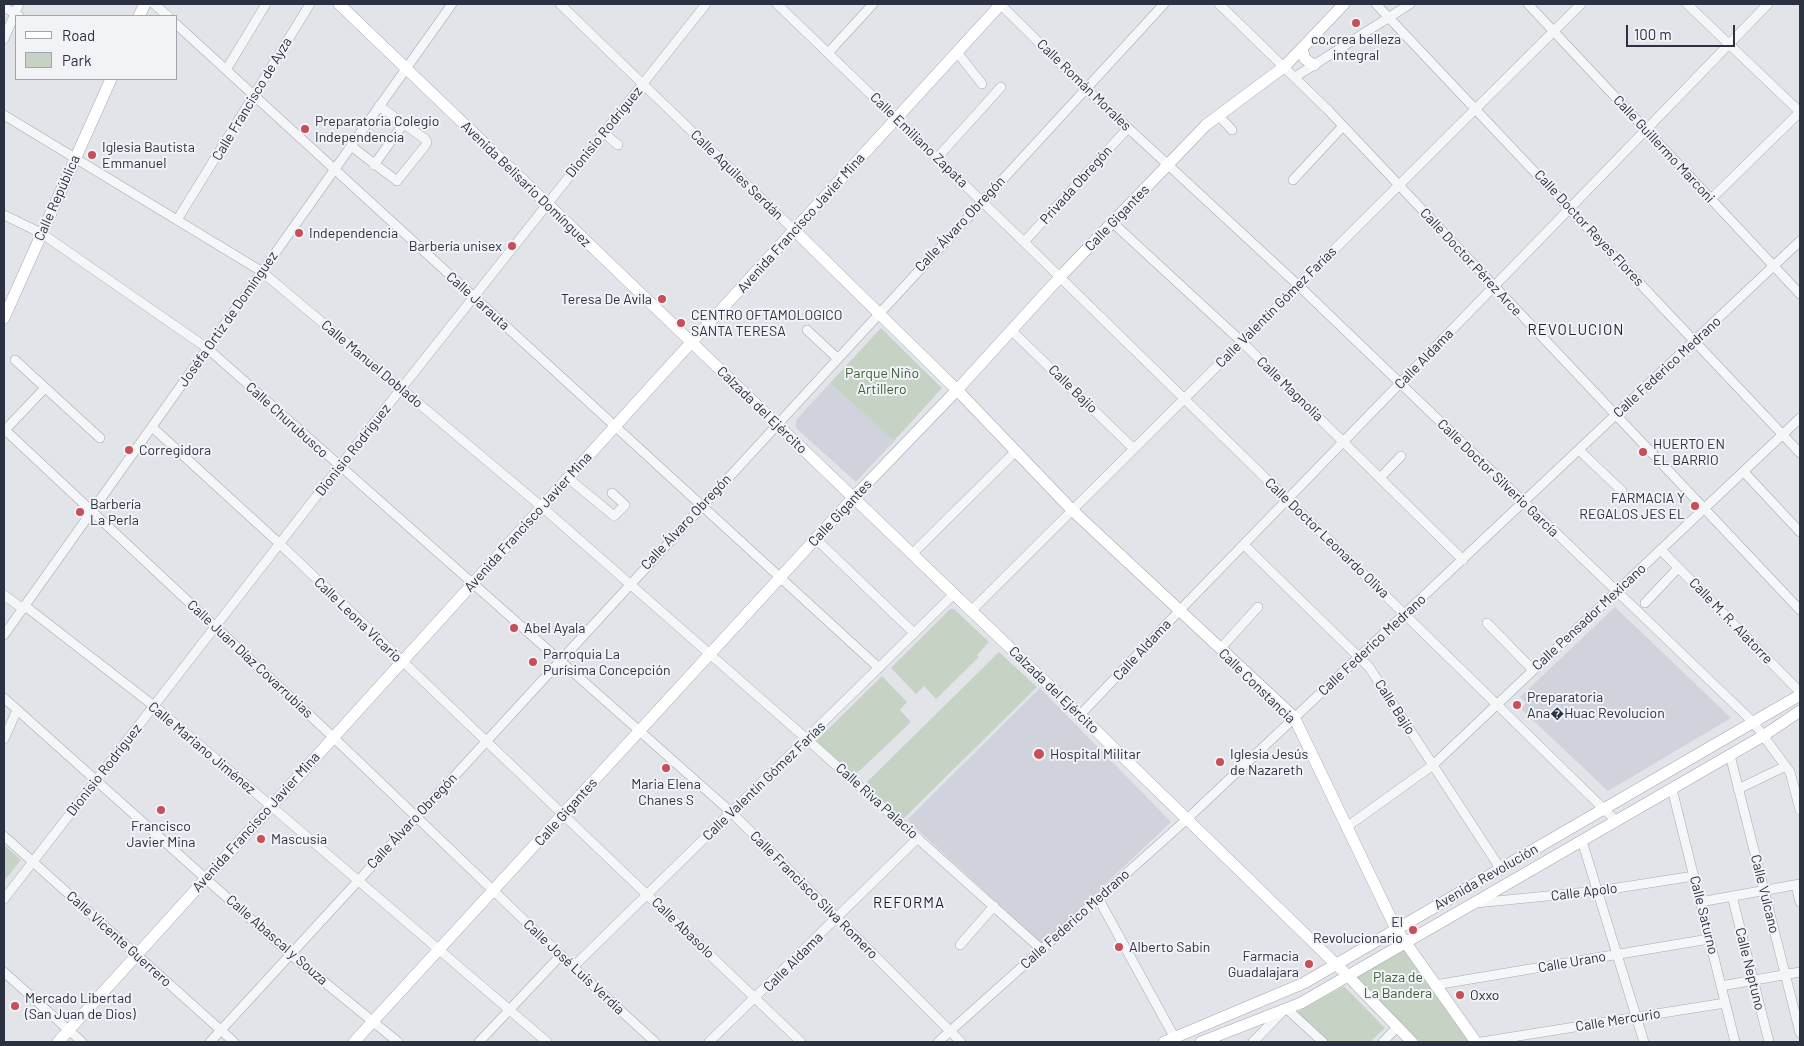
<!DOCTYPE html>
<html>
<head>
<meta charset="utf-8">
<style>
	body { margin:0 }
	#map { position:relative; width:1804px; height:1046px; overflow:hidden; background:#e2e4ea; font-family:Barlow,sans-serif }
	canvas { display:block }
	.frame { position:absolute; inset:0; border:5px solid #2b3141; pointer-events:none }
	.legend { position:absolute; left:15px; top:15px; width:162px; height:65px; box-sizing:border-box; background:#f2f3f7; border:1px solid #a2a5ae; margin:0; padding:6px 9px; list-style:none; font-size:15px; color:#2b3141 }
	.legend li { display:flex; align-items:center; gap:10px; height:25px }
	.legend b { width:25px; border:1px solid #a2a5ae }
	.scale { position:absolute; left:1626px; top:25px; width:109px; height:22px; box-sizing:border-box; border:2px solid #2b3141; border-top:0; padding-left:6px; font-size:15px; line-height:18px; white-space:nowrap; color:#2b3141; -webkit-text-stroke:4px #f2f3f7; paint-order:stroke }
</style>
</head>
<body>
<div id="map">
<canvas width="1804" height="1046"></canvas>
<div class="frame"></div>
<ul class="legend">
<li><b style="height:6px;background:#fff"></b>Road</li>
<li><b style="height:14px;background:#c6d3c4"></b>Park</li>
</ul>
<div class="scale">100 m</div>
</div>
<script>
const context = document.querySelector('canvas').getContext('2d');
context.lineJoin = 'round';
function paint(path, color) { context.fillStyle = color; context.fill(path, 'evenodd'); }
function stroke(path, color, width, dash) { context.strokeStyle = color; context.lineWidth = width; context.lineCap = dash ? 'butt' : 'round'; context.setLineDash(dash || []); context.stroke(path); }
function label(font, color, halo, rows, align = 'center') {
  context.font = font + ' Barlow,sans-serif'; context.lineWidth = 4; context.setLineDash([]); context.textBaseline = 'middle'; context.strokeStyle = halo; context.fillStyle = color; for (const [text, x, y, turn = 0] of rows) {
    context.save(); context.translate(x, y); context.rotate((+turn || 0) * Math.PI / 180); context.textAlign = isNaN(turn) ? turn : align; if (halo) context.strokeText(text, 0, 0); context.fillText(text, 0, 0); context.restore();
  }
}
const built = new Path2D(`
	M830,383L894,441L856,482L796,428V420Z
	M1615,607L1731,718L1608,791L1521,709L1526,703L1520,697Z
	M1040,688L1171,822L1042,944L907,820Z`);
const green = new Path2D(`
	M881,328L942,388L894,441L830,383Z
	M950,609H954L989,642L977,655L979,657L936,699L924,686L916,694L891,668Z
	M999,652L1037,687L903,819L863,786Z
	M882,676L907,702L900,710L911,722L854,776L816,741Z
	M4,845L21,860L4,881Z
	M1404,950L1469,1042H1420L1356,977Z
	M1344,986L1385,1028L1370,1042H1328L1297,1012Z`);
const minor = new Path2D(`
	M154,4L168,16
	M560,4L794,230
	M777,4L1024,242L1616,821
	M1000,4L1086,89L1299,286L1753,722L1790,772L1800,810
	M1219,4L1329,111L1800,610
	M1376,4L1800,453
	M1528,4L1800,294
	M1687,4L1800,112
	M4,7L19,16
	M176,24L879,668
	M4,39L19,4
	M957,52L982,84
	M828,53L873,4
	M226,70L266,4
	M1295,77L1410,4
	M4,115L261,271L542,507L809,741L1041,949
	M1218,115L1232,130
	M604,133L618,145
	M351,146L397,181L425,146L427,142L425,139L379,106
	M937,158L1001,87
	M374,165L404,123
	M1293,180L1343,126
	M1711,199L1800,112
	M4,215L41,233L207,348L731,812L961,1042
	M177,220L310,4
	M1112,222L1242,342L1463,560
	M1024,242L1128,128
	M807,330L837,358
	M1011,330L1134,449
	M15,360L100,438
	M152,427L280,544L801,1042
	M4,429L333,737L573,967L655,1042
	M5,430L45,388
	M1580,451L1622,491
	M1744,472L1800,532
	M568,478L614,516L625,505L612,493
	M1380,478L1401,456
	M816,539L914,633
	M1244,545L1369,667L1500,868
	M1661,550L1800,692
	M912,554L1016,451
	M4,595L19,606L29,609L154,706L547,1042
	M1645,603L1678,568
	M971,611L1581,4
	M1487,623L1533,670
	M4,635L452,4
	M1220,649L1258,607
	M4,698L290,954L398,1042
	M1080,715L1180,610L1768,4
	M4,739L17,710
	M1730,755L1800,1033
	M1672,789L1735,1042
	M1738,789L1786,766
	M1348,826L1433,765L1800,418
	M4,836L234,1042
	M1582,841L1644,1042
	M1796,885L1800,902
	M1732,896L1769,1042
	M1098,898L1177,1042
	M4,899L339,467L706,4
	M1700,902L1800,884
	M1476,903L1598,891L1694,876
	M960,945L994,906
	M573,967L954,594
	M4,972L82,1042
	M1435,985L1709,939
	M1721,986L1800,972
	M1288,1010L1323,1042
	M210,1042L1164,4
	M479,1042L561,955
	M709,1042L918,838
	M938,1042L1186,820L1800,241
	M1253,1042L1282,1012
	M1383,1042L1397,1027
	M1481,1042L1725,1003`);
const major = new Path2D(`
	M339,4L1080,715L1347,975L1412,1042
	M139,16L145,4
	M1302,49L1305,59L1314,65
	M794,230L960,393L1072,510L1294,717L1396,929L1476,1042
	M4,318L111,79
	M58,1042L656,381L1001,4
	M354,1042L853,498L957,390L1060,277L1206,125L1285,66L1344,4
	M1164,1042L1304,983L1800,695
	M1201,1042L1301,1003L1763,736L1800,711`);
const markers = [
	[1356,23,5,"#c74f57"],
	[305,129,5,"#c74f57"],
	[92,155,5,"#c74f57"],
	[299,233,5,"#c74f57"],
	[512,246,5,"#c74f57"],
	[662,299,5,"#c74f57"],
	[681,323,5,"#c74f57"],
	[129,450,5,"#c74f57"],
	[1643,452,5,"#c74f57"],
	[1695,506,5,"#c74f57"],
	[80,512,5,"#c74f57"],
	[514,628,5,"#c74f57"],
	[533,662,5,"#c74f57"],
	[1517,705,5,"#c74f57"],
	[1039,754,6,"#c74f57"],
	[1220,762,5,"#c74f57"],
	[666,768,5,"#c74f57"],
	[161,810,5,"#c74f57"],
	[261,839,5,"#c74f57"],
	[1413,930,5,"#c74f57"],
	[1119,947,5,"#c74f57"],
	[1309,964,5,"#c74f57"],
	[1460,995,5,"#c74f57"],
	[15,1006,5,"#c74f57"]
];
const poiNames = [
	["co,crea belleza",1356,39,"center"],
	["integral",1356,55,"center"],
	["Preparatoria Colegio",315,121],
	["Independencia",315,137],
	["Iglesia Bautista",102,147],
	["Emmanuel",102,163],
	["Independencia",309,233],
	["Barbería unisex",502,246,"right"],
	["Teresa De Avila",652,299,"right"],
	["CENTRO OFTAMOLOGICO",691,315],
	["SANTA TERESA",691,331],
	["HUERTO EN",1653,444],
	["EL BARRIO",1653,460],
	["Corregidora",139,450],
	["FARMACIA Y",1685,498,"right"],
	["REGALOS JES EL",1685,514,"right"],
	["Barbería",90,504],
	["La Perla",90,520],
	["Abel Ayala",524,628],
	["Parroquia La",543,654],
	["Purísima Concepción",543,670],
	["Preparatoria",1527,697],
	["Ana�Huac Revolucion",1527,713],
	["Hospital Militar",1050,754],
	["Iglesia Jesús",1230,754],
	["de Nazareth",1230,770],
	["Maria Elena",666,784,"center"],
	["Chanes S",666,800,"center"],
	["Francisco",161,826,"center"],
	["Javier Mina",161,842,"center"],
	["Mascusia",271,839],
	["El",1403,922,"right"],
	["Revolucionario",1403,938,"right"],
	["Alberto Sabin",1129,947],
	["Farmacia",1299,956,"right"],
	["Guadalajara",1299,972,"right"],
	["Oxxo",1470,995],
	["Mercado Libertad",25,998],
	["(San Juan de Dios)",25,1014]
];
const streetNames = [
	["Calle Román Morales",1084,85,44],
	["Calle Francisco de Ayza",252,99,-59],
	["Dionisio Rodríguez",604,132,-51],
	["Calle Emiliano Zapata",919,140,44],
	["Calle Guillermo Marconi",1664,149,47],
	["Calle Aquiles Serdán",737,175,44],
	["Avenida Belisario Domínguez",526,184,44],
	["Privada Obregón",1076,185,-48],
	["Calle República",57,198,-66],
	["Calle Gigantes",1117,218,-46],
	["Avenida Francisco Javier Mina",801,223,-48],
	["Calle Álvaro Obregón",960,224,-47],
	["Calle Doctor Reyes Flores",1589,228,47],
	["Calle Doctor Pérez Arce",1471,262,47],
	["Calle Jarauta",478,301,42],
	["Calle Valentín Gómez Farías",1276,307,-45],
	["Joséfa Ortiz de Domínguez",228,319,-55],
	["Calle Aldama",1424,359,-46],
	["Calle Manuel Doblado",372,364,40],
	["Calle Federico Medrano",1667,367,-43],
	["Calle Bajío",1073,389,44],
	["Calle Magnolia",1290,389,44],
	["Calzada del Ejército",762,410,44],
	["Calle Churubusco",287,420,42],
	["Dionisio Rodríguez",353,450,-52],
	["Calle Doctor Silverio García",1498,478,44],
	["Calle Gigantes",840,513,-47],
	["Avenida Francisco Javier Mina",528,522,-48],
	["Calle Álvaro Obregón",686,522,-47],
	["Calle Doctor Leonardo Oliva",1327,538,44],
	["Calle Pensador Mexicano",1589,617,-43],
	["Calle Leona Vicario",358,620,44],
	["Calle M. R. Alatorre",1731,621,46],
	["Calle Federico Medrano",1372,645,-43],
	["Calle Aldama",1142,650,-47],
	["Calle Juan Díaz Covarrubias",250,659,43],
	["Calle Constancia",1257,686,44],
	["Calzada del Ejército",1054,690,44],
	["Calle Bajío",1395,707,57],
	["Calle Mariano Jiménez",202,748,40],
	["Dionisio Rodríguez",104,770,-52],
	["Calle Valentín Gómez Farías",764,781,-44],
	["Calle Riva Palacio",877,801,42],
	["Calle Gigantes",566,812,-48],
	["Calle Álvaro Obregón",412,821,-47],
	["Avenida Francisco Javier Mina",256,822,-48],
	["Avenida Revolución",1486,877,-30],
	["Calle Apolo",1584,892,-7],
	["Calle Vulcano",1765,894,76],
	["Calle Francisco Silva Romero",814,895,45],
	["Calle Saturno",1704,915,76],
	["Calle Federico Medrano",1075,919,-42],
	["Calle Abasolo",683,928,44],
	["Calle Vicente Guerrero",119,939,42],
	["Calle Abascal y Souza",277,940,41],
	["Calle Aldama",793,962,-45],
	["Calle Urano",1572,962,-10],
	["Calle José Luis Verdia",574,967,43],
	["Calle Neptuno",1750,969,76],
	["Calle Mercurio",1618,1020,-9]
];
const parkNames = [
	["Parque Niño",882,373],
	["Artillero",882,389],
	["Plaza de",1398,977],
	["La Bandera",1398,993]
];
const neighbourhoodNames = [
	["REVOLUCION",1576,330],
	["REFORMA",909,903]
];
paint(built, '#d0d3db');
paint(green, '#c6d3c4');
stroke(minor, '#a7abb4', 10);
stroke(major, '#a2a8b5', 12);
stroke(minor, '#f5f6f8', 9);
stroke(major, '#fff', 11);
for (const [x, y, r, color] of markers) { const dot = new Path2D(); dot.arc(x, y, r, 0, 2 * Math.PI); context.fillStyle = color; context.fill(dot); stroke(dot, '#f2f3f7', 2); }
label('14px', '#2b3141', '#f2f3f7', poiNames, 'left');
label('14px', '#2b3141', '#f2f3f7', streetNames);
label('14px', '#3d5c39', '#f2f3f7', parkNames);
context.letterSpacing = '1px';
label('15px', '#1d2232', '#f2f3f7', neighbourhoodNames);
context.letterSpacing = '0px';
</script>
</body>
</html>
